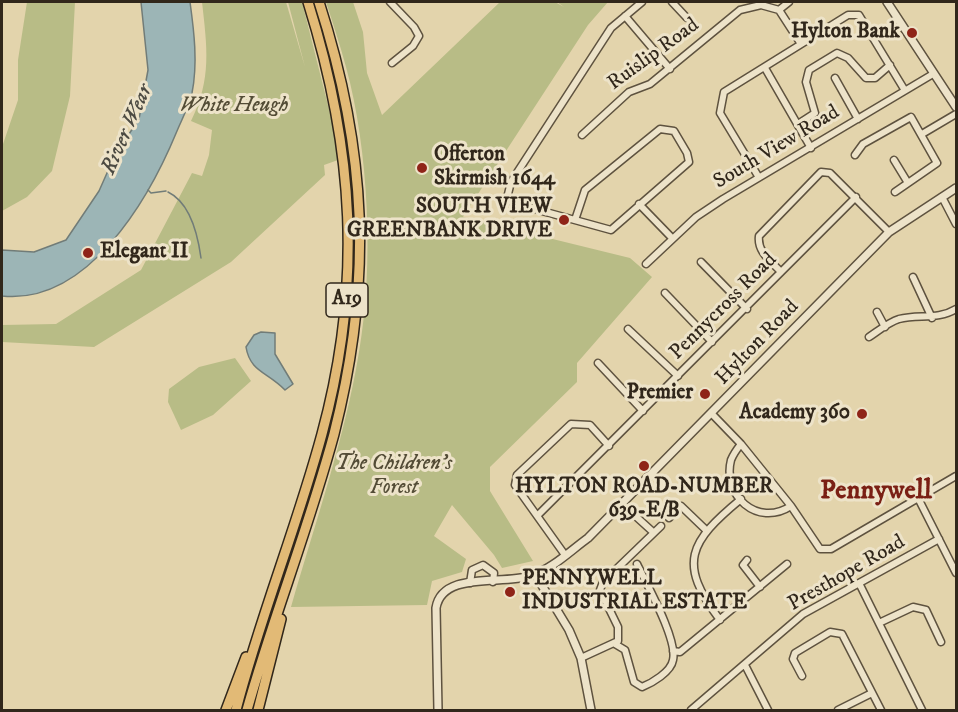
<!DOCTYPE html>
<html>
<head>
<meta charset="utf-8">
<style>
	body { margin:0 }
	#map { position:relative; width:958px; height:712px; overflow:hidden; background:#e3d4ac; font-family:"IM FELL DW Pica",serif }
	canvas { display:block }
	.frame { position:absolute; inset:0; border:3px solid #31271b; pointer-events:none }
</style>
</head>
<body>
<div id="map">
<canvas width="958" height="712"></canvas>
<div class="frame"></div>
</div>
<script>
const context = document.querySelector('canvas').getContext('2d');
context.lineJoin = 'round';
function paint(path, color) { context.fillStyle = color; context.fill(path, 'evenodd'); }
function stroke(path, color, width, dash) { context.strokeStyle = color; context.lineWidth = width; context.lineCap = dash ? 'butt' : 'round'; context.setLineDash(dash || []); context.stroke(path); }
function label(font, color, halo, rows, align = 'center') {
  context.font = font + ' "IM FELL DW Pica",serif'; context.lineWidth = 6; context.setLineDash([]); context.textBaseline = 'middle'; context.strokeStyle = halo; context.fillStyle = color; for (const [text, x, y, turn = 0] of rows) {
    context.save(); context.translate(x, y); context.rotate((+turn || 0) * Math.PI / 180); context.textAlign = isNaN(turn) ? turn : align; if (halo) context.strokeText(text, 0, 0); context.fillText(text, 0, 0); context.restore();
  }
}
const green = new Path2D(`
	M27,2H75L70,96L52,171L27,197L2,211V147L18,100V60Z
	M202,2H286L305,67L288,2H302L335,133L338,160L324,165L325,175L231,262L94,347L2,342V325L56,324L141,270L192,173L202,176L209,155L212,130L191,121C212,79 207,47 202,2Z
	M326,2H353L363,32L367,73L382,115L500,2H555L564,7L557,2H608L588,25L463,217L630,258L652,277L577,363V382L490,467V491L533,561L502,568L494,555L452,505L434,536L466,559L462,572L432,581L427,605L291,607C315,523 345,438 359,352C374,266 369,151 346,67C340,45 333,23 326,2Z
	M235,358L251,381L213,415L181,430L168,402L169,389L199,367Z`);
const water = new Path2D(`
	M141,2H190C194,31 198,63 192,93C189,106 182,119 177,131C149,199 88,305 2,296V250L34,252L66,240L99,191L115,155L139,119L148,70Z
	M261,332L275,333V354L293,384L285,390C268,372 250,372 246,347L254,335Z`);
const stream = new Path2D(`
	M148,190L151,193L166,191
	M168,192C191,203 198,236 201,258`);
const minor = new Path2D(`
	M390,2L414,27L419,36L413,46L392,63
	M672,2L687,18
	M779,10L789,2
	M625,16L670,69
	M765,68L811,148
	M835,78L858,119
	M798,124L815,113L806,82L809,70L837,53L848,58L866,78H875L890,65
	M922,134L956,114
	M582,135L629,92L650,84L740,10L761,5L779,10L801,44
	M855,155L863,144L911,117L937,163L895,192
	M894,160L908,183
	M758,176L720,113L724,92L848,15H859L904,89
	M942,197L956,224
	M639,204L672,238
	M575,220L585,190L660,129L674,131L687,153L689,162L611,230L513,203L507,198L511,182L611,28L642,2
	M701,262L747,309
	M646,264L696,217L723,199L933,74
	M781,272C771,261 757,252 759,236L821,172L830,173L889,232
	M913,277L932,318
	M665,293L712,342
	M877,312L885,327
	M628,329L678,376
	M869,337C878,331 889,322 899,319C919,314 938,320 956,309
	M598,363L643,411
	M712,414L741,444
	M918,498L956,573
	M791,506C757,528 722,495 731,460C733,455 737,449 741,444L791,506L820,549H831L956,476
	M631,512L653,532
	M538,515L856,197
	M669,518L681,506L706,530
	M565,555L515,485L517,475L571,424L590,425L609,446
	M747,560L743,565L760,587
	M470,583L472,570L483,565L494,573L493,582
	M859,583L922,710
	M720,620C677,563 689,542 741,499
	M879,623L913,607L926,610L941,642
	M615,644L625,650L634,682L642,687C652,683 671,672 673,660C678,640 646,583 637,564
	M673,651L680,652L787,564
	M581,658L618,641V627L600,590L603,582L661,526
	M745,665L768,710
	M802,676L793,659L795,653L830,632L842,634L881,710
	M691,710L803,614L939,539
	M838,710L872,693`);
const tertiary = new Path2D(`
	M887,2L956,107
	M535,574L569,630L581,658L591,710
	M438,710L436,608C442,571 501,585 530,576C551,570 570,551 588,538L889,232L956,188`);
const trunk = new Path2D(`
	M226,710L246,657
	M236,710C260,617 297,527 322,434C363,283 354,149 308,2
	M247,710C273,618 309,527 334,434C373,281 367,151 319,2
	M258,710L281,619`);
const markers = [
	[912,33,6,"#8f2418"],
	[422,168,6,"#8f2418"],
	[564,220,6,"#8f2418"],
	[88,253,6,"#8f2418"],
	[705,394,6,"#8f2418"],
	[862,414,6,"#8f2418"],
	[644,466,6,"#8f2418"],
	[510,592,6,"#8f2418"]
];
const shields = [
	[347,300,42]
];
const shieldNames = [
	["A19",347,300]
];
const poiNames = [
	["Hylton Bank",900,33],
	["Offerton",434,156,"left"],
	["Skirmish 1644",434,180,"left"],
	["SOUTH VIEW",552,208],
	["GREENBANK DRIVE",552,232],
	["Elegant II",100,253,"left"],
	["Premier",693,394],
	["Academy 360",850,414],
	["HYLTON ROAD-NUMBER",644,488,"center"],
	["639-E/B",644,512,"center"],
	["PENNYWELL",522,580,"left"],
	["INDUSTRIAL ESTATE",522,604,"left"]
];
const streetNames = [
	["Ruislip Road",654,55,-36],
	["South View Road",777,148,-31],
	["Pennycross Road",724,307,-45],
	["Hylton Road",758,343,-46],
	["Presthope Road",847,574,-30]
];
const parkNames = [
	["White Heugh",234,107],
	["The Children's",394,465],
	["Forest",394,489]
];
const waterNames = [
	["River Wear",128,130,-66]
];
const districtNames = [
	["Pennywell",876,492]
];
paint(green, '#b8bc86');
paint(water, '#9cb5b6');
stroke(water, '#717c78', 1.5);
stroke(stream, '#717c78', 1.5);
stroke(minor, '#5e523f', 9);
stroke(tertiary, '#5e523f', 10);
stroke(trunk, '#31271b', 12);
stroke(minor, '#ede3c9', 6);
stroke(tertiary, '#ede3c9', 7);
stroke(trunk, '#e2ba76', 9);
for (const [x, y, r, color] of markers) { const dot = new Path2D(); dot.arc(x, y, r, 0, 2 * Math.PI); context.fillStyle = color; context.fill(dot); stroke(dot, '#ede3c9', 2); }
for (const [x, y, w] of shields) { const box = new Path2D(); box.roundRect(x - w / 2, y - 17, w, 34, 4.5); context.fillStyle = '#ede3c9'; context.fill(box); stroke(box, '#31271b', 1.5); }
label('bold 20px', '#31271b', null, shieldNames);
label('bold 21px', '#31271b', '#ede3c9', poiNames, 'right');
label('21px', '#31271b', '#ede3c9', streetNames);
label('italic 21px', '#534c36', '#ede3c9', parkNames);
label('italic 22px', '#4c4a42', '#ede3c9', waterNames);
label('bold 27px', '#7a1f14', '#ede3c9', districtNames);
</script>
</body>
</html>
